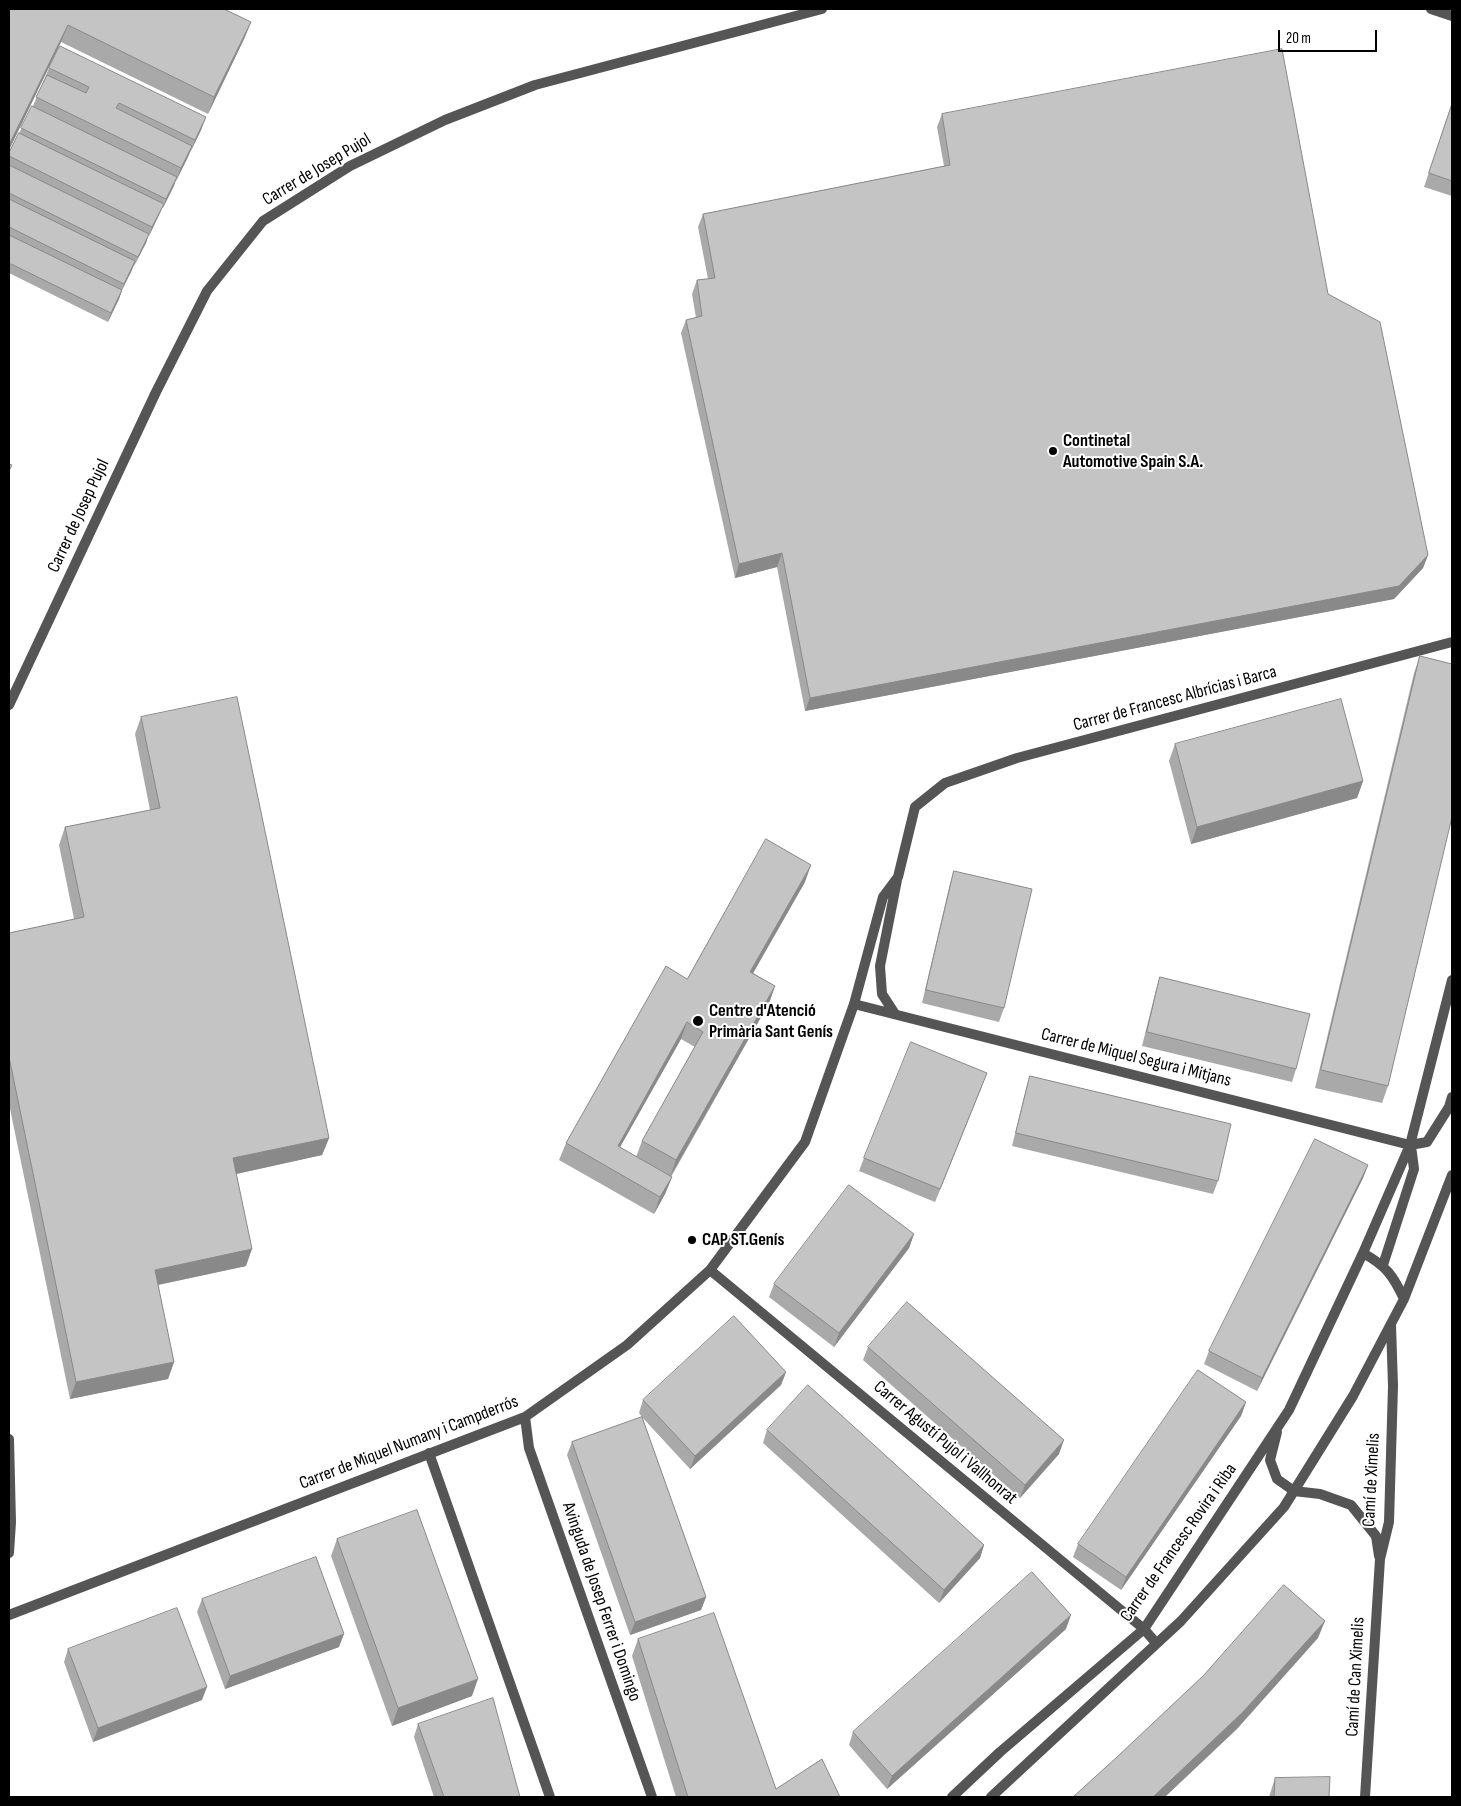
<!DOCTYPE html>
<html>
<head>
<meta charset="utf-8">
<style>
	body { margin:0 }
	#map { position:relative; width:1461px; height:1806px; overflow:hidden; background:#fff; font-family:"Sofia Sans Condensed",sans-serif }
	canvas { display:block }
	.frame { position:absolute; inset:0; border:10px solid #000; pointer-events:none }
	.scale { position:absolute; left:1278px; top:30px; width:99px; height:22px; box-sizing:border-box; border:2px solid #000; border-top:0; padding-left:6px; font-size:15px; line-height:18px; white-space:nowrap; color:#000; -webkit-text-stroke:4px #fff; paint-order:stroke }
</style>
</head>
<body>
<div id="map">
<canvas width="1461" height="1806"></canvas>
<div class="frame"></div>
<div class="scale">20 m</div>
</div>
<script>
const context = document.querySelector('canvas').getContext('2d');
context.lineJoin = 'round';
function stroke(path, color, width, dash) { context.strokeStyle = color; context.lineWidth = width; context.lineCap = dash ? 'butt' : 'round'; context.setLineDash(dash || []); context.stroke(path); }
function paint(path, color) { context.fillStyle = color; context.fill(path, 'evenodd'); }
function label(font, color, halo, rows, align = 'center') {
  context.font = font + ' "Sofia Sans Condensed",sans-serif'; context.lineWidth = 4; context.setLineDash([]); context.textBaseline = 'middle'; context.strokeStyle = halo; context.fillStyle = color; for (const [text, x, y, turn = 0] of rows) {
    context.save(); context.translate(x, y); context.rotate((+turn || 0) * Math.PI / 180); context.textAlign = isNaN(turn) ? turn : align; if (halo) context.strokeText(text, 0, 0); context.fillText(text, 0, 0); context.restore();
  }
}
const street = new Path2D(`
	M1431,9L1452,16
	M9,705L156,392L207,291L263,221L350,166L445,120L535,85L822,9
	M854,1004L1410,1145L1427,1142L1449,1107L1452,1097
	M895,1014L882,994L880,966L897,880
	M1363,1253C1386,1266 1393,1275 1404,1299
	M1383,1265L1414,1169L1411,1146
	M710,1270L1144,1629L1156,1643
	M525,1417L529,1448L652,1797
	M1277,1432L1270,1460L1277,1479L1294,1491L1320,1494L1351,1505L1376,1536L1379,1556
	M9,1439L11,1522L9,1553
	M429,1453L550,1797
	M9,1615L525,1417L627,1345L710,1270L805,1142L854,1004L883,897L898,877L915,807L945,783L1017,758L1452,642
	M952,1797L1000,1752L1144,1629L1289,1410L1363,1253L1410,1145L1452,980
	M991,1797L1181,1621L1284,1507L1353,1396L1404,1299L1452,1175
	M1365,1797L1380,1559L1389,1522L1393,1386L1391,1325`);
const wall = new Path2D(`
	M9,9L251,22L244,39L208,114L61,42L9,150Z
	M49,68L206,117L201,130L187,159L176,181H175L163,208H162L149,236L148,235L146,243L134,266V265L122,290L119,299L108,322L9,273V153L33,106Z
	M1452,103V196L1424,187Z
	M942,114L1328,294L1428,555L1423,568L1394,599L805,711L777,567L735,578L681,333L686,320L696,318L692,294L697,280L708,279L698,227L703,214L944,166L937,127Z
	M1420,656L1388,1086L1382,1103L1315,1088L1414,673Z
	M141,717L329,1138L322,1155L236,1174L246,1266L158,1285L174,1362L168,1379L70,1399L9,1104V933L74,919L59,845L65,827L150,810L135,734Z
	M1175,744L1363,781L1357,798L1191,844L1169,761Z
	M954,871L1004,1008L999,1022L922,1003L950,884Z
	M805,882L753,973L775,986L769,1003L671,1177H672L665,1194L654,1214L559,1160L566,1143L687,979ZM681,1039L695,1047L642,1141L636,1157L620,1147Z
	M1160,977L1296,1069L1292,1082L1142,1046L1156,990Z
	M1030,1076L1218,1181L1213,1194L1012,1146L1026,1089Z
	M982,1086L935,1202L859,1171L864,1158Z
	M1368,1165L1363,1178L1257,1391L1204,1364L1209,1351Z
	M914,1234L909,1248L834,1347L769,1297L774,1284Z
	M868,1347L1059,1454L1020,1498L863,1360Z
	M786,1372L781,1385L690,1469L642,1417L706,1597L701,1610L630,1635L567,1455L572,1442L642,1417L639,1413L643,1400Z
	M1246,1402L1241,1416L1121,1590L1073,1557L1078,1544Z
	M767,1430L984,1545L980,1558L939,1603L763,1443Z
	M337,1539L472,1696L392,1726L331,1556Z
	M202,1599L339,1647L225,1689L197,1612Z
	M1066,1629L887,1789L849,1745L853,1732Z
	M638,1639L776,1789L840,1797H676L632,1656Z
	M68,1649L202,1700L93,1742L64,1662Z
	M418,1724L520,1797H434L414,1737Z
	M1275,1778L1329,1797H1269Z`);
const shadedWall = new Path2D(`
	M251,22L244,39L208,114L214,97Z
	M68,25L61,42L9,150V145Z
	M206,117L201,130L190,153L195,140Z
	M192,146L187,159L176,181L181,168Z
	M177,177L174,186L163,208L166,199Z
	M164,204L160,213L149,236L152,227Z
	M149,234L146,243L134,266L138,257Z
	M135,261L132,270L121,292L124,284Z
	M122,290L119,299L108,322L111,313Z
	M782,553L777,567L735,578L739,564Z
	M1428,555L1423,568L1394,599L805,711L810,698Z
	M1363,781L1357,798L1191,844L1197,827Z
	M811,865L805,882L744,989L750,972Z
	M775,986L769,1003L670,1177L676,1160Z
	M687,1022L681,1039L611,1163L618,1146Z
	M987,1073L982,1086L935,1202L940,1189Z
	M329,1138L322,1155L227,1176L233,1158Z
	M1368,1165L1363,1178L1257,1391L1262,1378Z
	M672,1177L665,1194L654,1214L660,1197Z
	M914,1234L909,1248L834,1347L839,1333Z
	M252,1249L246,1266L148,1287L155,1270Z
	M174,1362L168,1379L70,1399L76,1382Z
	M786,1372L781,1385L690,1469L695,1456Z
	M1246,1402L1241,1416L1121,1590L1126,1577Z
	M1064,1440L1059,1454L1020,1498L1025,1485Z
	M984,1545L980,1558L939,1603L944,1590Z
	M706,1597L701,1610L630,1635L635,1622Z
	M1071,1615L1066,1629L887,1789L892,1776Z
	M1325,1621L1318,1638L1237,1729L1165,1797H1153Z
	M344,1634L339,1647L225,1689L230,1676Z
	M478,1679L472,1696L392,1726L398,1708Z
	M207,1687L202,1700L93,1742L98,1728Z`);
const building = new Path2D(`
	M9,9H224L251,22L214,97L68,25L9,145Z
	M60,46L206,117L195,140L119,103L116,108L192,146L181,168L36,97L47,75L86,93L89,87L49,68Z
	M1282,49L1328,294L1380,322L1428,555L1399,586L810,698L782,553L739,564L686,320L702,316L697,280L715,278L703,214L950,165L942,114Z
	M1452,104V181L1429,173Z
	M32,106L177,177L166,199L21,128Z
	M19,133L164,204L152,227L9,156V153Z
	M9,165L149,234L138,257L9,193Z
	M9,199L135,261L124,284L9,227Z
	M9,235L122,290L111,313L9,263Z
	M9,464L12,465L9,471Z
	M1420,656L1452,664V817L1388,1086L1321,1070Z
	M237,697L329,1138L233,1158L252,1249L155,1270L174,1362L76,1382L9,1057V933L84,917L65,827L160,808L141,717Z
	M1341,699L1363,781L1197,827L1175,744Z
	M766,839L811,865L750,972L775,986L676,1160L642,1141L703,1032L687,1022L618,1146L672,1177L660,1197L566,1143L666,966L687,979Z
	M954,871L1032,889L1004,1008L926,990Z
	M1160,977L1310,1014L1296,1069L1147,1032Z
	M911,1042L987,1073L940,1189L864,1158Z
	M1030,1076L1231,1124L1218,1181L1016,1133Z
	M1315,1139L1368,1165L1262,1378L1209,1351Z
	M849,1185L914,1234L839,1333L774,1284Z
	M907,1302L1064,1440L1025,1485L868,1347Z
	M734,1316L786,1372L695,1456L643,1400Z
	M1198,1370L1246,1402L1126,1577L1078,1544Z
	M808,1385L984,1545L944,1590L767,1430Z
	M642,1417L706,1597L635,1622L572,1442Z
	M417,1510L478,1679L398,1708L337,1539Z
	M316,1557L344,1634L230,1676L202,1599Z
	M1032,1572L1071,1615L892,1776L853,1732Z
	M1284,1585L1325,1621L1243,1712L1153,1797H1073L1117,1757L1203,1676Z
	M177,1608L207,1687L98,1728L68,1649Z
	M714,1613L776,1789L822,1759L840,1797H688L638,1639Z
	M493,1698L520,1797H444L418,1724Z
	M1330,1777L1329,1797H1274L1275,1778Z`);
const markers = [
	[1053,451,5,"#000"],
	[698,1021,6,"#000"],
	[692,1240,5,"#000"]
];
const streetNames = [
	["Carrer de Josep Pujol",317,170,-31],
	["Carrer de Josep Pujol",79,516,-65],
	["Carrer de Francesc Albrícias i Barca",1175,699,-15],
	["Carrer de Miquel Segura i Mitjans",1136,1058,14],
	["Carrer de Miquel Numany i Campderrós",409,1443,-21],
	["Carrer Agustí Pujol i Vallhonrat",945,1443,40],
	["Camí de Ximelis",1372,1480,-87],
	["Carrer de Francesc Rovira i Riba",1179,1543,-55],
	["Avinguda de Josep Ferrer i Domingo",601,1602,71],
	["Camí de Can Ximelis",1356,1677,-87]
];
const poiNames = [
	["Continetal",1063,441],
	["Automotive Spain S.A.",1063,462],
	["Centre d'Atenció",709,1011],
	["Primària Sant Genís",709,1032],
	["CAP ST.Genís",702,1240]
];
stroke(street, '#555', 10);
paint(wall, '#a9a9a9');
paint(shadedWall, '#898989');
paint(building, '#c4c4c4');
stroke(building, '#898989', 1);
for (const [x, y, r, color] of markers) { const dot = new Path2D(); dot.arc(x, y, r, 0, 2 * Math.PI); context.fillStyle = color; context.fill(dot); stroke(dot, '#fff', 2); }
label('18px', '#000', '#fff', streetNames);
label('bold 18px', '#000', '#fff', poiNames, 'left');
</script>
</body>
</html>
